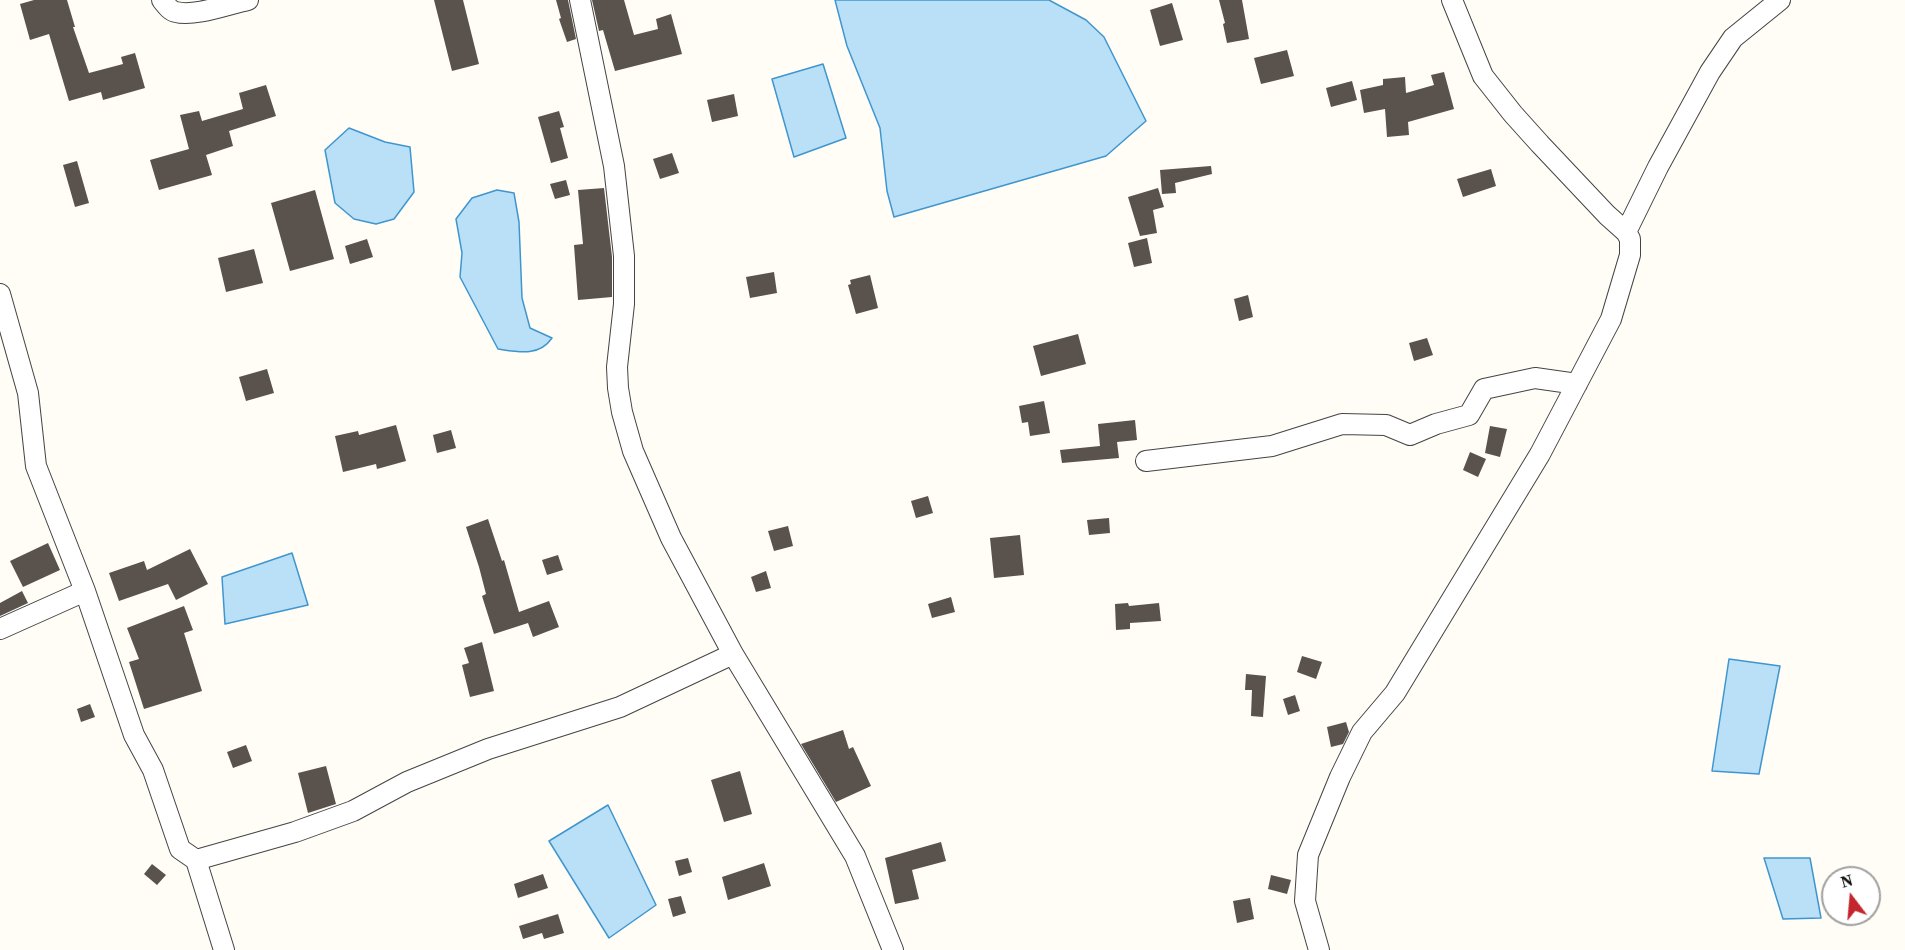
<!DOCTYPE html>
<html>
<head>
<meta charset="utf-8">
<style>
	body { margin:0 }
	#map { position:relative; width:1905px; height:950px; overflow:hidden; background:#fffdf5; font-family:"Source Serif 4",serif }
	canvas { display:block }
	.north { position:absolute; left:1821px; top:866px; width:60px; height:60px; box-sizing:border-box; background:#fff; border:2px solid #a0a0a0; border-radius:50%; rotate:344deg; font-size:16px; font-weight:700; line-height:24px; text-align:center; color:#111 }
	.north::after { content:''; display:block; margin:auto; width:21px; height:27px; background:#c4262e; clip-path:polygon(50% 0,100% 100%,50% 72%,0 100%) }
</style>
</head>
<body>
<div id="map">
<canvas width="1905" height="950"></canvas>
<div class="north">N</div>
</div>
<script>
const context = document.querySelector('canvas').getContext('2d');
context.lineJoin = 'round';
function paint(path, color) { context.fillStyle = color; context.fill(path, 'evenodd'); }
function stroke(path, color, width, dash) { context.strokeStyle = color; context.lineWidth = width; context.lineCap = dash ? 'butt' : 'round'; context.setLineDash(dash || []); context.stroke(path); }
const water = new Path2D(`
	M835,0H1049L1086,20L1104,37L1146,121L1106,156L894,217L887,191L880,128L847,46Z
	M823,64L846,138L794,157L772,79Z
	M349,128L385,142L410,147L414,192L394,219L376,224L354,219L335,203L325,150Z
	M497,190L514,193L519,222L522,298L530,328L552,338C539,357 518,352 498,349L460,277L462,253L456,219L472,198Z
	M292,553L308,605L225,624L222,577Z
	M1729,659L1780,666L1759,774L1712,771Z
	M608,805L656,905L609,938L549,841Z
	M1764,858H1810L1821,918L1783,919Z`);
const building = new Path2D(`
	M34,0H67L75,27H73L89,73L123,64L121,57L135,53L145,88L103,100L101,92L69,101L49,34L30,40L20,4Z
	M434,0H463L479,64L452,71Z
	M556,0H568L576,39L567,42L559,19L561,18Z
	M592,0H624L634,35L658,29L656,19L671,14L682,54L615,71L603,30L599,31Z
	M1219,0H1242L1249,39L1227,43L1223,24L1225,23Z
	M1172,3L1183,40L1160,46L1150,10Z
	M1287,50L1294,76L1261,84L1254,58Z
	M1444,72L1454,109L1408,122L1409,135L1387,137L1385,109L1364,113L1360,90L1383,85V79L1405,77L1406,93L1434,85L1431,75Z
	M1352,81L1357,100L1331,107L1326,88Z
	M266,85L276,116L229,131L233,146L206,155L212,175L159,190L150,160L189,149L180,115L199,111L202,121L243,109L239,93Z
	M734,94L738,116L712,122L707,100Z
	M559,111L564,127L560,128L568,158L551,163L538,117Z
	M672,153L679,173L660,179L653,159Z
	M77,161L89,203L75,207L63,165Z
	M1211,166L1212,174L1175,183L1176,193L1162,194L1160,170Z
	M1491,169L1496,186L1463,197L1457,179Z
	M566,180L570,195L555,199L550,184Z
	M604,188L612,257V297L578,300L574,245L583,244L578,190Z
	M1158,188L1164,207L1153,210L1157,233L1140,236L1128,197Z
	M315,190L334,259L290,271L271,203Z
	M1147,238L1152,263L1134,267L1128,243Z
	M367,239L373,257L350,264L345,246Z
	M254,249L263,283L226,292L218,258Z
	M774,272L777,293L750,298L746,277Z
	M870,275L878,308L856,314L848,285L851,284L850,280Z
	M1248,295L1253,317L1239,321L1234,299Z
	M1078,334L1086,364L1041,376L1033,346Z
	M1427,338L1433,355L1414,361L1409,343Z
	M267,369L274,393L246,401L239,377Z
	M1044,401L1050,433L1030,436L1028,422L1022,423L1019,406Z
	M1135,420L1137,440L1117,442L1119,458L1062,463L1060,450L1100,446L1098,424Z
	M396,425L406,461L377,469L376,464L343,472L335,436L358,431L359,435Z
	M1490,426L1507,429L1500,457L1485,453Z
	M451,430L456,448L437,453L433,435Z
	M1470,452L1486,459L1478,477L1463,470Z
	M928,496L933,513L916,518L911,501Z
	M1109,518L1110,533L1089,535L1087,520Z
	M488,519L502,561L504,560L519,612L549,601L559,627L533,637L528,623L494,634L482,596L486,594L479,567L466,527Z
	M788,526L793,546L774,551L768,531Z
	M1020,535L1024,575L994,578L990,538Z
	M48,543L60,570L23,587L10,561Z
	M190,549L208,584L176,600L168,584L119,601L109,573L144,561L147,570Z
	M558,555L563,570L547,575L542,560Z
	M766,571L771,588L756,592L751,577Z
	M22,591L28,603L0,616V603Z
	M951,597L955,612L932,618L928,604Z
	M1128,603L1129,606L1159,603L1161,621L1130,623V629L1116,630L1115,604Z
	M184,606L193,630L184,633L202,691L144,709L129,662L139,659L127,628Z
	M482,642L494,691L470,697L462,665L469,663L464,648Z
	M1302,656L1322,662L1316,679L1297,672Z
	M1246,674L1266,676L1263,717L1251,716L1252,690H1245Z
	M1295,695L1300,711L1288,715L1283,699Z
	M90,704L95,717L81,722L77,709Z
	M1346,722L1349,732L1343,744L1331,747L1327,727Z
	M843,730L849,749L853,747L871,786L836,802L801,744Z
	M246,745L252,761L233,768L227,752Z
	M326,766L336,804L308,813L298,773Z
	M740,771L752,814L724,822L711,780Z
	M941,842L946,861L912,870L919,899L895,904L885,858Z
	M688,858L692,872L679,876L675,861Z
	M764,863L771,886L728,900L722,877Z
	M152,864L166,875L157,885L144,874Z
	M543,874L548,888L518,898L514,884Z
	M1271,875L1291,880L1287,894L1268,889Z
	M681,896L686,913L673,917L668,899Z
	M1250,898L1254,919L1237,923L1233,901Z
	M558,914L564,933L544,939L542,933L523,939L519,926Z`);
const street = new Path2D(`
	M162,0C166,5 170,11 176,12C194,17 229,4 248,0
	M580,0L614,166L624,256V304L617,367L618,388L622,412L633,451L671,538L733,654L855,856L893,950
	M1626,232L1658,167L1710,72L1733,38L1780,0
	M0,294L28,393L36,466L85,591L134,735L153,770L180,849L196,860L224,950
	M1146,461L1272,446L1342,424L1386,425L1410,435L1436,424L1469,415L1484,389L1535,378L1577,384
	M0,629L85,591
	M196,860L295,832L353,811L407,782L488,749L620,707L733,654
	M1319,950L1305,901L1308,855L1340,777L1362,732L1395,693L1540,454L1611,319L1630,255V239L1626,232L1607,215L1540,144L1513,114L1483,76L1452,0`);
paint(water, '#b9e0f7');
stroke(water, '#3f96cf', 1.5);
paint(building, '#5a524d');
stroke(street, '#444', 22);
stroke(street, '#fff', 20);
</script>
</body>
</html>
